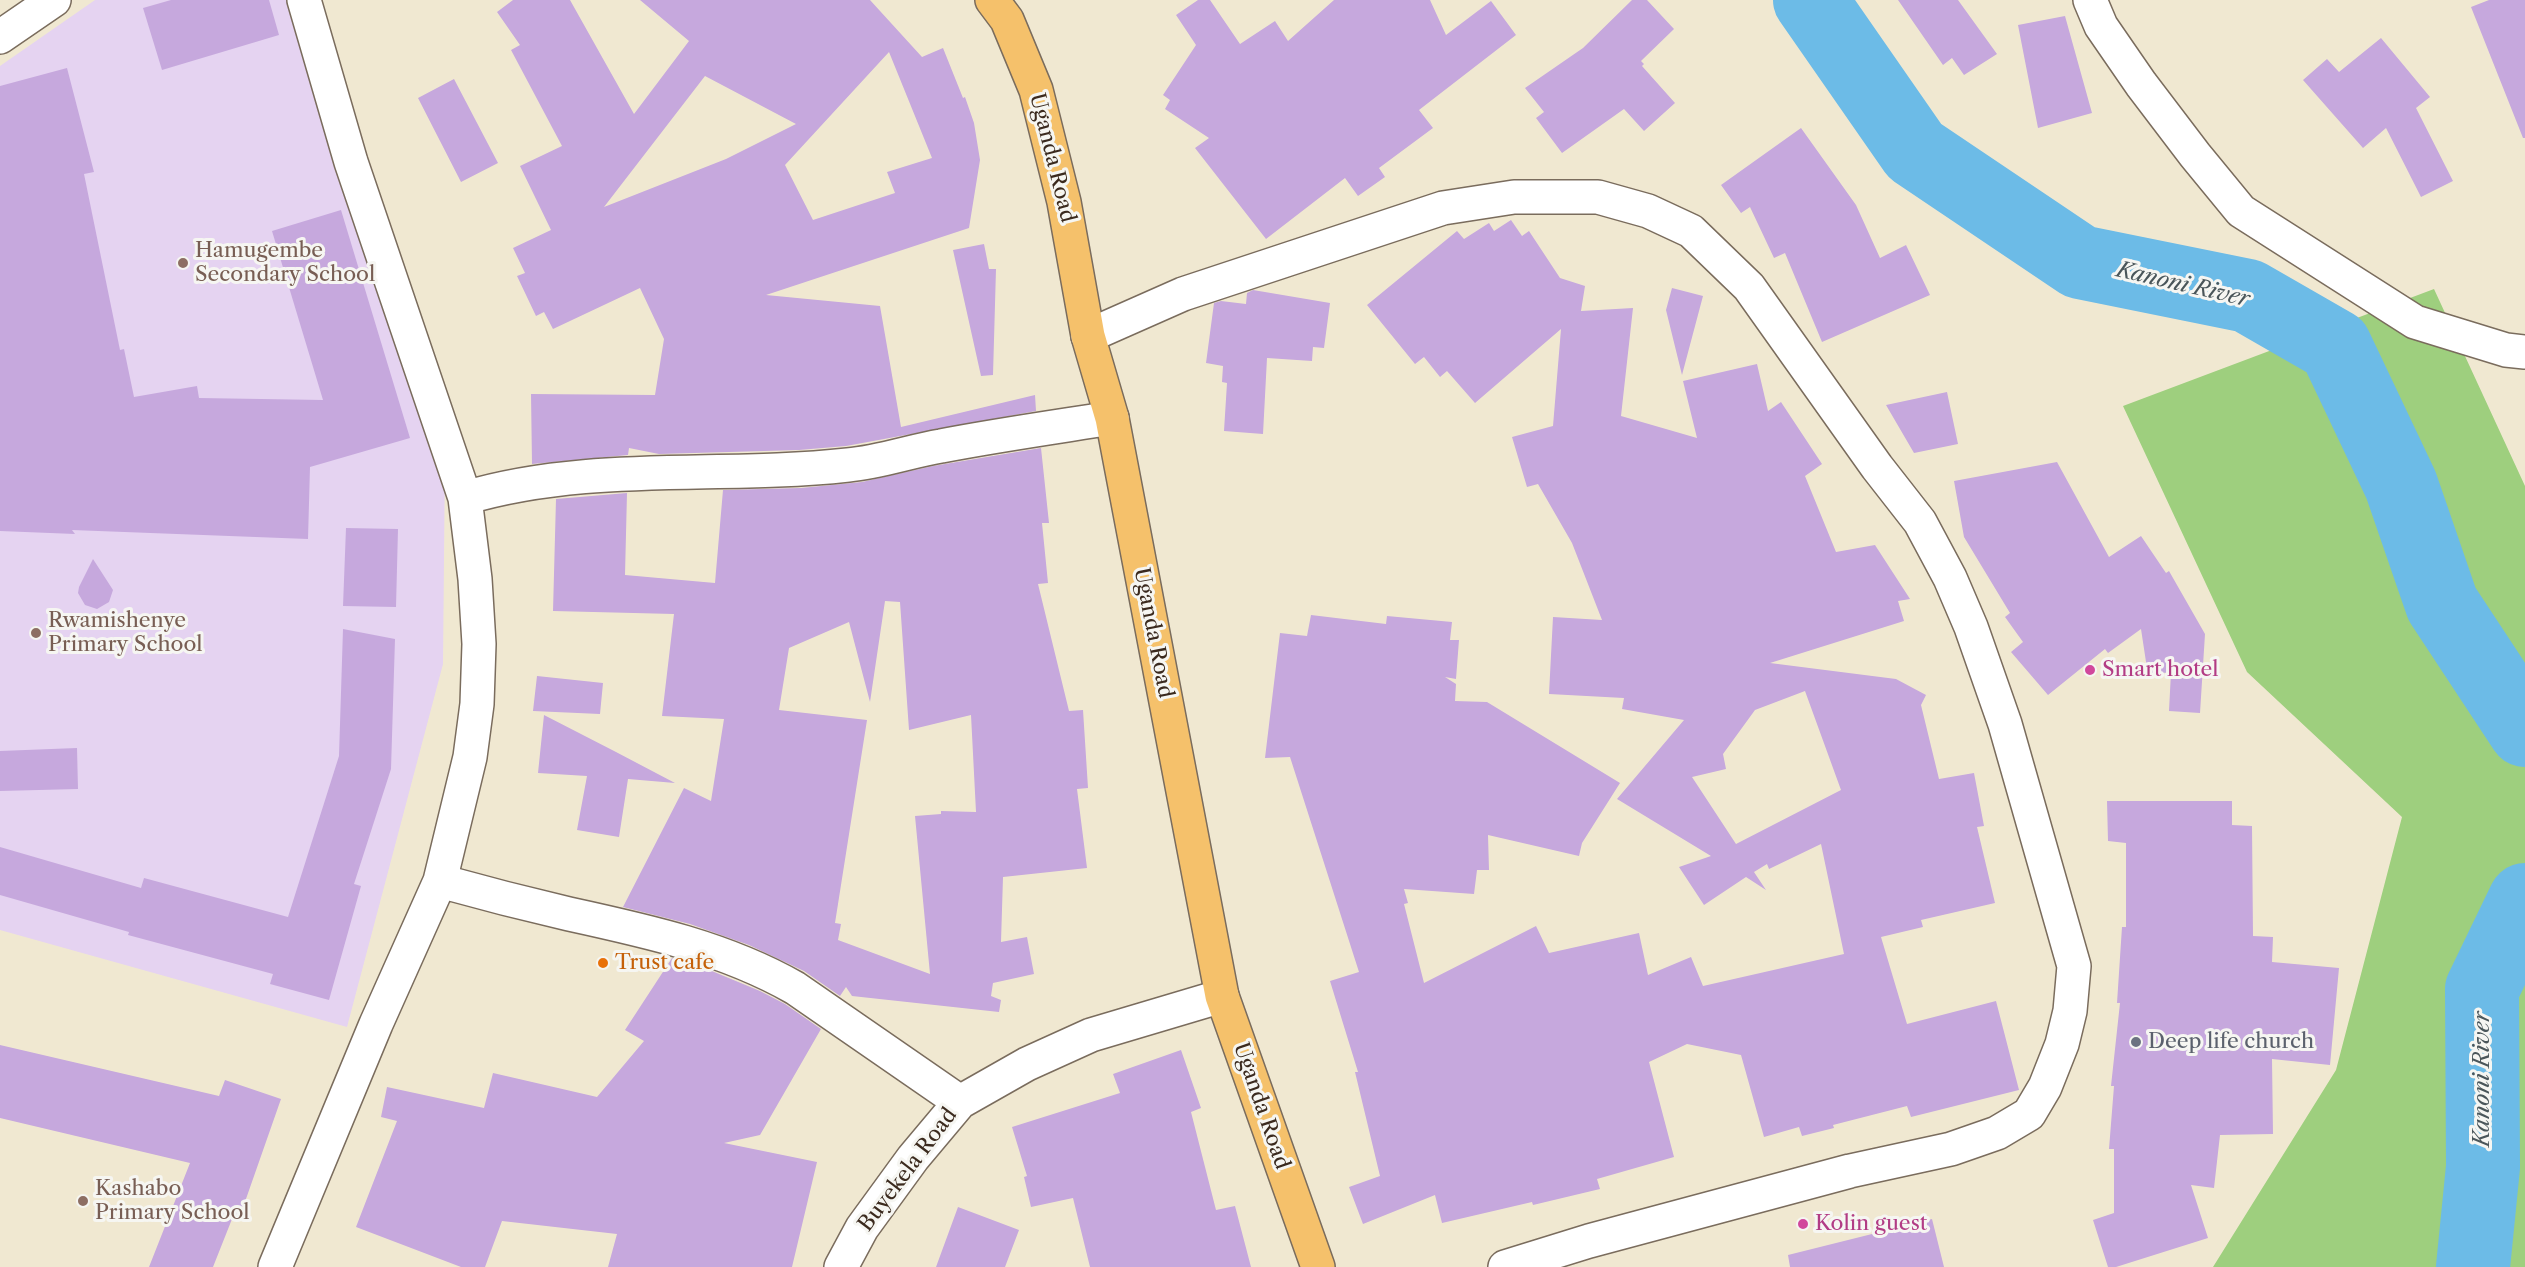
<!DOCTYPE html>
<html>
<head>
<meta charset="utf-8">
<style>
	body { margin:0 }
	canvas { display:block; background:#f0e8d1 }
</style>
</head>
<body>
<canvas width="2525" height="1267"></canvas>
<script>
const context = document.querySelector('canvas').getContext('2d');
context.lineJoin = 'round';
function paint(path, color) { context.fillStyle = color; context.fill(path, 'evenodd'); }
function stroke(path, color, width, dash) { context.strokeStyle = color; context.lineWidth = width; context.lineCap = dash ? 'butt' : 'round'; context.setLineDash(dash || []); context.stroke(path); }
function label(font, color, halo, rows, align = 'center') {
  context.font = font + ' "Libre Caslon Text",serif'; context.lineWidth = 6; context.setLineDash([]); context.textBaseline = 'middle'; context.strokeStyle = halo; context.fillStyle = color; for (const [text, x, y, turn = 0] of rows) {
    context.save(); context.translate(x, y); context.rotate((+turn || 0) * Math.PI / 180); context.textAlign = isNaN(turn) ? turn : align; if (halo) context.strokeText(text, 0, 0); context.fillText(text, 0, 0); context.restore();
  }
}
const built = new Path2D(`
	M95,0H291L445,454L443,664L347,1027L0,930V66Z`);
const green = new Path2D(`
	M2434,289L2525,486V1267H2213L2336,1070L2402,817L2247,672L2123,406Z`);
const river = new Path2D(`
	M1810,0L1915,151L2080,262L2248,296L2335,346L2401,485L2442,604L2525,730
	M2473,1267L2483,1167L2482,989L2525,900`);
const building = new Path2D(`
	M171,0H269L279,35L162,70L143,8Z
	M513,0H570L634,114L689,41L640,0H870L922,57L943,48L963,98L965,97L974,123L980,160L969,228L766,295L880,306L901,427L1035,395L1036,411L846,446L799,450L659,454L629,448L628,455L532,464L531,394L655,395L664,339L640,288L553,329L544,312L536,316L517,276L525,273L513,248L551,230L520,166L562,146L511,50L520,45L497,12ZM889,52L932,158L887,172L895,193L813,220L785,165ZM705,76L796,124L726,159L604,207Z
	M1198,0H1210L1240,44L1275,21L1288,41L1334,0H1430L1446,35L1491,1L1516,35L1419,110L1433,128L1379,168L1385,177L1358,196L1345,178L1266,239L1195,148L1209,138L1165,109L1170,100L1163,95L1196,45L1176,15Z
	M1632,0H1647L1674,29L1641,61L1644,64L1642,66L1675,103L1644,131L1624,109L1562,153L1536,118L1544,112L1525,88L1583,48Z
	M1898,0H1958L1997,54L1964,75L1952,58L1943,65Z
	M2489,0H2525V138H2523L2471,7Z
	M2065,16L2092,113L2038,128L2018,25Z
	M2381,38L2430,97L2416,108L2453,181L2421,197L2386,128L2363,148L2303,80L2327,59L2339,72Z
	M67,68L94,172L84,174L120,350L124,349L134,397L197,386L199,398L323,400L272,231L341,210L410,438L310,467L308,539L72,530L75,534L0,531V86Z
	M454,79L498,163L461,182L418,98Z
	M1801,128L1856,205L1880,258L1906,245L1930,295L1822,342L1785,253L1774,258L1750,207L1741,213L1721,185Z
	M1511,220L1522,236L1529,231L1560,278L1585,286L1581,311L1633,308L1621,416L1697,438L1683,381L1757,364L1768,411L1781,402L1822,464L1805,476L1836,552L1875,545L1910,599L1898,601L1904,621L1770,663L1896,679L1926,695L1921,705L1939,779L1974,773L1984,826L1977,827L1995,903L1921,920L1923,927L1881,937L1907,1024L1996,1001L2019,1090L1911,1117L1907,1106L1833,1125L1834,1128L1802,1136L1799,1127L1764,1137L1741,1055L1687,1044L1649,1062L1674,1157L1597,1179L1600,1189L1533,1205L1532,1202L1442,1223L1435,1195L1363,1224L1349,1187L1380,1176L1355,1072H1358L1330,981L1359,972L1290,757L1265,758L1280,633L1307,636L1311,615L1386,624L1387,616L1452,622L1450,640H1459L1456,679L1445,677L1456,684L1455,701L1487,702L1620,783L1582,843L1579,856L1488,835L1489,870H1477L1474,894L1404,889L1408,903L1404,904L1424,983L1536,926L1549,953L1639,933L1648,975L1691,957L1703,986L1844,954L1821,844L1769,869L1767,864L1754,872L1766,890L1746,877L1704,905L1679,867L1711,856L1617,799L1684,720L1622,709L1624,698L1549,694L1553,617L1602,620L1572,543L1538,484L1527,487L1512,437L1553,426L1561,329L1475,403L1447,371L1440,377L1424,357L1415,364L1367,305L1457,231L1464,239L1489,223L1494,231ZM1805,691L1841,790L1736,844L1692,777L1726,769L1723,754L1755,710Z
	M984,244L989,269H996L993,375L981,376L953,250Z
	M1672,288L1703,296L1682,375L1666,310Z
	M1253,290L1330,303L1324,348L1313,347L1312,361L1267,358L1263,434L1224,431L1227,383L1222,382L1223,366L1206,363L1214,303L1221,301L1246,304L1247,293Z
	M1947,392L1958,444L1914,453L1886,405Z
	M1041,448L1049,523H1042L1048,583L1038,584L1069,711L1083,710L1088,788L1077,789L1087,868L1003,877L1001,942L1027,937L1034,974L993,983L991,996L1001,1000L999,1012L852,996L846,987L840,996L804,971L749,945L690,924L623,907L684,788L711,801L724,719L662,716L674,614L553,611L556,499L627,493L625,575L715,583L723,490L801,488L862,482L933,466ZM885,601L900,602L909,730L971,715L976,812L941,811V814L915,816L930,974L838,940L841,924L835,923L867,720L779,710L789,648L849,622L870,702Z
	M2057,462L2109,557L2141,536L2166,573L2169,571L2205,634L2200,713L2169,711L2171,672L2148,675L2141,629L2108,653L2105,649L2048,695L2011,652L2023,642L2005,617L2010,613L1964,537L1954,481Z
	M346,528L398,529L396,607L343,606Z
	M93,559L113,590L109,602L97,609L85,605L78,593L79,587Z
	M343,629L395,639L391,769L354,884L361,886L329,1000L270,984L273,974L128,935L129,932L0,895V847L141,888L144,878L288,917L339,756Z
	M537,676L603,683L600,714L533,711Z
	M544,715L616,752L675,783L628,779L619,837L577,830L587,776L538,773Z
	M77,748L78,789L0,791V751Z
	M2107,801H2232V825L2252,826L2253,936L2273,937L2272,962L2339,968L2330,1065L2272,1059L2273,1134L2220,1135L2214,1188L2191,1185L2208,1238L2116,1267H2108L2093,1220L2114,1213V1149H2109L2114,1086H2111L2120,1003H2117L2122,927H2126V843L2108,841Z
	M672,958L707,969L760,991L785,1004L821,1029L760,1135L724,1143L817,1162L792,1267H608L617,1234L502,1221L485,1267H461L356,1227L397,1121L381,1117L387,1087L484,1108L493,1073L597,1097L644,1041L625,1030Z
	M0,1045L219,1096L225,1080L281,1099L240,1216L234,1214L213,1267H149L190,1163L0,1118Z
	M1181,1050L1201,1108L1191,1112L1216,1210L1235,1206L1251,1267H1090L1073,1198L1031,1207L1024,1177L1027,1176L1012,1127L1120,1093L1113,1074Z
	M958,1207L1019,1230L1005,1267H936Z
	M1932,1219L1944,1267H1790L1788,1255Z`);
const minor = new Path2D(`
	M2090,0L2101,26L2141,84L2195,155L2241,211L2415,322L2506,350L2525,352
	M0,37L54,0
	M1088,336L1183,294L1443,208L1514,197H1598L1648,211L1691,231L1749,287L1877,467L1920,522L1950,578L1971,627L2005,724L2074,966L2070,1011L2062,1044L2045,1087L2029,1114L1997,1133L1951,1149L1850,1171L1589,1241L1505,1267
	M465,498C589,461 721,479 848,465C880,462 911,451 941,446C998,435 1055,427 1112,418
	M440,881C483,893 526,904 569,914C647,931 725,948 795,988L960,1102
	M275,1267L376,1024L440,881L470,757L477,704L479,644L475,579L465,498L351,162L304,0
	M841,1267L862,1228L913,1158L960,1102L1027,1064L1091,1035L1222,996`);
const primary = new Path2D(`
	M992,0L1007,20L1036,90L1064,202L1088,336L1112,418L1222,996L1318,1267`);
const markers = [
	[183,263,6,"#8d6e63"],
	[36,633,6,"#8d6e63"],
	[2090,670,6,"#d1479c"],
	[603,963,6,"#e8710a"],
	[2136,1042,6,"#6b7280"],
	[83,1201,6,"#8d6e63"],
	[1803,1224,6,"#d1479c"]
];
const streetNames = [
	["Uganda Road",1052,158,76],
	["Uganda Road",1153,633,79],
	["Uganda Road",1261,1106,71],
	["Buyekela Road",908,1170,-53]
];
const educationNames = [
	["Hamugembe",195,251],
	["Secondary School",195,275],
	["Rwamishenye",48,621],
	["Primary School",48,645],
	["Kashabo",95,1189],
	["Primary School",95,1213]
];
const hotelNames = [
	["Smart hotel",2102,670],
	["Kolin guest",1815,1224]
];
const foodNames = [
	["Trust cafe",615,963]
];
const worshipNames = [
	["Deep life church",2148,1042]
];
const waterNames = [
	["Kanoni River",2183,285,13],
	["Kanoni River",2483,1079,-90]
];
paint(built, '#e5d3f1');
paint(green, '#9ecf7e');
stroke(river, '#6cbbe7', 74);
paint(building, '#c6a8dd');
stroke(minor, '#7a6c5d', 36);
stroke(primary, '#7a6c5d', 36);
stroke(minor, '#fff', 33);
stroke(primary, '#f5c16b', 33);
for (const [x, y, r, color] of markers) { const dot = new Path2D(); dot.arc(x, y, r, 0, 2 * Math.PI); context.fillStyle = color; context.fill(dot); stroke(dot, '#f6f6f2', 2); }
label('21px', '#3b2a1e', '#f6f6f2', streetNames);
label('21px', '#785e54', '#f6f6f2', educationNames, 'left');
label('21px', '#b23c85', '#f6f6f2', hotelNames, 'left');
label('21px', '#c56008', '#f6f6f2', foodNames, 'left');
label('21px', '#5b616d', '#f6f6f2', worshipNames, 'left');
label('italic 22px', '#4a565a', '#f6f6f2', waterNames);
</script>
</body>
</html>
